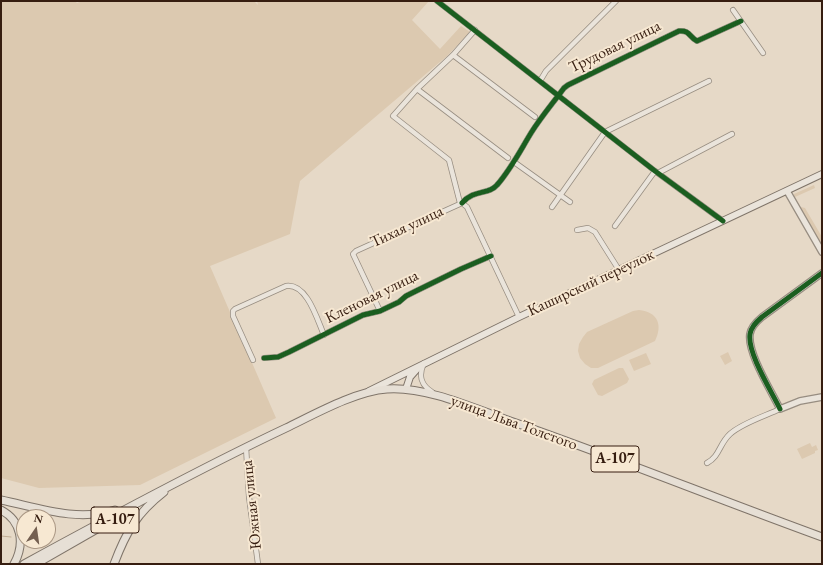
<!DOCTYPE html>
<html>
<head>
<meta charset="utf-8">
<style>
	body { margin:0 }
	#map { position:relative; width:823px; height:565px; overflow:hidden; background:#e6d9c7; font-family:"EB Garamond",serif }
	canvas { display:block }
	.frame { position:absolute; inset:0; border:2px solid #361d10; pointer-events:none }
	.north { position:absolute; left:16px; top:509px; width:40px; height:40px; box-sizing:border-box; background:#f7e8d2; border:1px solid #aa9784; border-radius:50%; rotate:13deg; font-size:11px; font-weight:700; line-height:16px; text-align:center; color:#361d10 }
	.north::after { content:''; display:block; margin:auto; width:14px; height:18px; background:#745f50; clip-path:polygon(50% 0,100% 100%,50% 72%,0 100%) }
</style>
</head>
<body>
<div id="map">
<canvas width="823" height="565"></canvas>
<div class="frame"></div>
<div class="north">N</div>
</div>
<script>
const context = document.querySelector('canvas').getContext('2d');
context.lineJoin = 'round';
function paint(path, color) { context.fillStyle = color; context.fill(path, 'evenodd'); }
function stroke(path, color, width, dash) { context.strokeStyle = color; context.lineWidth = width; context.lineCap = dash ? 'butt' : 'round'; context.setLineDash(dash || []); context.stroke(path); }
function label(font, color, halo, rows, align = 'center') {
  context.font = font + ' "EB Garamond",serif'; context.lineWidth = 4; context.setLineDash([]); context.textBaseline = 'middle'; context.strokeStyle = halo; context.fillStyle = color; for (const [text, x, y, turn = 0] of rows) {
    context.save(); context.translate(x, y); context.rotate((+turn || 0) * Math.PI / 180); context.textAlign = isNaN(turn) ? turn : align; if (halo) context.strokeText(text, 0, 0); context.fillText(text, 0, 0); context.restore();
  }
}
const green = new Path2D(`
	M1,1H75L77,3L82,1H254L258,5L257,1H429L412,20L440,49L461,26L470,32L447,56L300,181L290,234L210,266L276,418L140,485L39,488L1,478Z
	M814,185L815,188L795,197L794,196V194Z
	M801,207L805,208L822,237V246L800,208Z
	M639,310C658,312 663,325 655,341L598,368H591L585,364L580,358L578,351L579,344L583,337L587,332L633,311Z
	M728,352L732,361L725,365L720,356Z
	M646,353L651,364L634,371L629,360Z
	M619,368H623L629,379L627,383L602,396L598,395L592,384L594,380Z
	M810,443L812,447L816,445L818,450L815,451V453L802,459L797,449Z`);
const stream = new Path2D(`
	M1,536L11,537`);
const minor = new Path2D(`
	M437,1L655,171L723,221
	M733,10L763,53
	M453,55L535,117
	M540,81L546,71L616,1
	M417,89L508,158
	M514,162L570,202
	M658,173L732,134
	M460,203L449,160L393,116L417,89L453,55L475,30
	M462,203C474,189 489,195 497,185C511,169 520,151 531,133C541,117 553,103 564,88L568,85L679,31C690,30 689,37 697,41L741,21
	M462,203L467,207L519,317
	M552,207L605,132L709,81
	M615,226L655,171
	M577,230L588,228L595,232L619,270
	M380,311L353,254L356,251L462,203
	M264,358L278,357L289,352L363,315L380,311L399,302L406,296L416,291L461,269L491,256
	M253,360L233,316V311L235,309L286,286C307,283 317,319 324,335
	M424,363C418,376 421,385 432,392
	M246,447L249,497L258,564
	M707,463C720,456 719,444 730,434C742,423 765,416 780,409`);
const tertiary = new Path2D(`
	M787,191L822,252
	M822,273L762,317C756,322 751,327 750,334C747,353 772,392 780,409L800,401L822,397`);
const secondary = new Path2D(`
	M406,389L410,377L418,368
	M369,391L519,317L822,174`);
const trunk = new Path2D(`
	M1,500C39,508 77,522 115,510
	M1,510C22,521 25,544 14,564
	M24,564C110,517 197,470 286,428C315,414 356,391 387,389C427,386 478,410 516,423C619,459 720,500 822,537
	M36,564L111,521
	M114,564C126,532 137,513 164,492`);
const cycleway = new Path2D(`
	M437,1L655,171L723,221
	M462,203C474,189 489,195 497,185C511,169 520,151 531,133C541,117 553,103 564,88L568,85L679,31C690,30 689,37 697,41L741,21
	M264,358L278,357L289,352L363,315L380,311L399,302L406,296L416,291L461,269L491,256
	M780,409C772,392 747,353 750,334C751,327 756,322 762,317L822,273`);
const shields = [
	[615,459,48],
	[115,520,48]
];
const shieldNames = [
	["А-107",615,459],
	["А-107",115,520]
];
const streetNames = [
	["Трудовая улица",615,47,-26],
	["Тихая улица",407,227,-25],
	["Каширский переулок",591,283,-25],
	["Кленовая улица",372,297,-26],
	["улица Льва Толстого",514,423,20],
	["Южная улица",252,505,-96]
];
paint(green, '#dcc9b0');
stroke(stream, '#c2ae95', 1);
stroke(minor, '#978d81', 6);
stroke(tertiary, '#978d81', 8);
stroke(secondary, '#7f7469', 8);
stroke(trunk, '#7f7469', 9);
stroke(minor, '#eae4db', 4.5);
stroke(tertiary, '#eae4db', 5.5);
stroke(secondary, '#eae4db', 6);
stroke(trunk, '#e6dfd5', 7);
stroke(cycleway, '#1b5e20', 5);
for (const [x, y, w] of shields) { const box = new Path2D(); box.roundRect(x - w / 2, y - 13, w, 26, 3); context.fillStyle = '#f7e8d2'; context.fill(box); stroke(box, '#361d10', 1); }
label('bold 15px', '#361d10', null, shieldNames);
label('16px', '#361d10', '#f7e8d2', streetNames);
</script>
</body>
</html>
